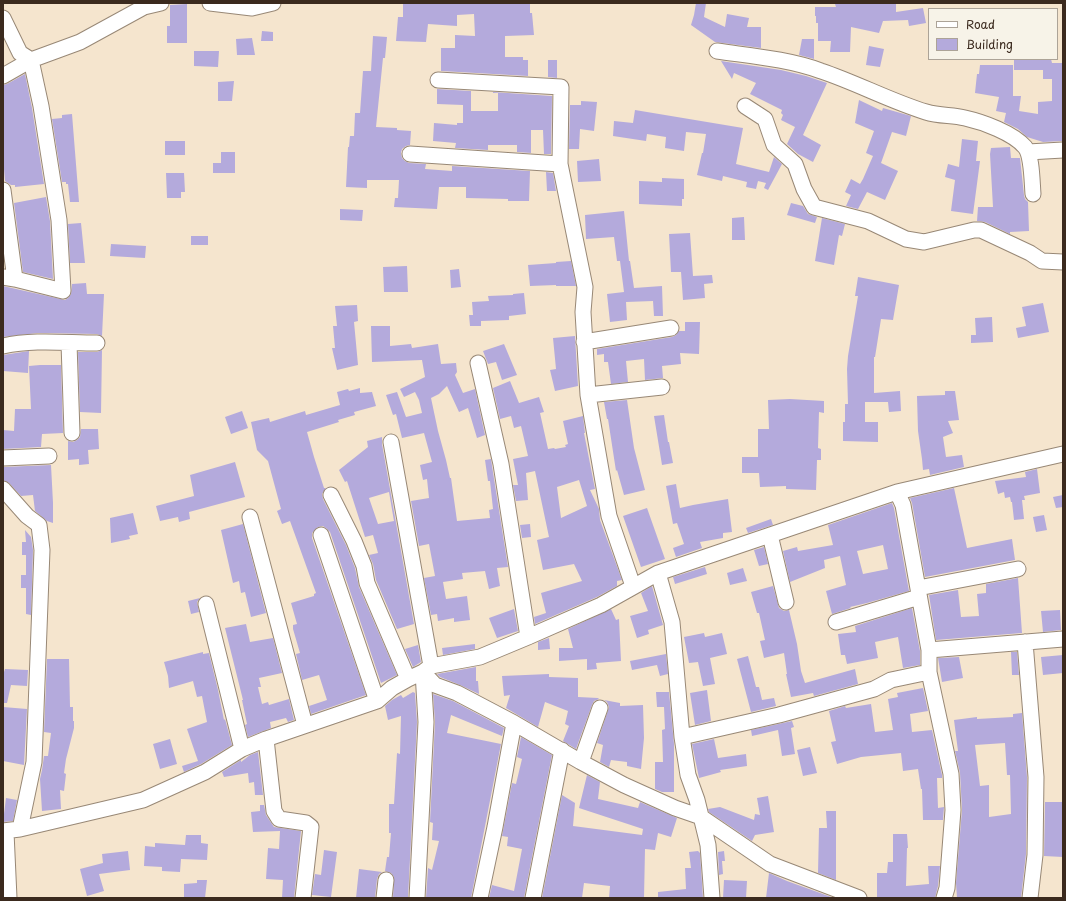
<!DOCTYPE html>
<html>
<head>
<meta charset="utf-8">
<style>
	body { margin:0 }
	#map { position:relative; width:1066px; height:901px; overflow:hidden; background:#f5e5ce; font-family:"Playpen Sans",sans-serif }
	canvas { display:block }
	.frame { position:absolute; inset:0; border:4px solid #3b2a1e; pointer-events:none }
	.legend { position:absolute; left:928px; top:8px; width:130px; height:52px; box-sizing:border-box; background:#f7f3e8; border:1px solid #aca397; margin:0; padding:5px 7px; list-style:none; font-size:12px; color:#3b2a1e }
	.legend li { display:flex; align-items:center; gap:8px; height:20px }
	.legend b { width:20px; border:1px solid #aca397 }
</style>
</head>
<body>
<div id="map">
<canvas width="1066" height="901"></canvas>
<div class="frame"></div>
<ul class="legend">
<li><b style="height:5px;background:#fff"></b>Road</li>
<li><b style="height:11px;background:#b4aadc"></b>Building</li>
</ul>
</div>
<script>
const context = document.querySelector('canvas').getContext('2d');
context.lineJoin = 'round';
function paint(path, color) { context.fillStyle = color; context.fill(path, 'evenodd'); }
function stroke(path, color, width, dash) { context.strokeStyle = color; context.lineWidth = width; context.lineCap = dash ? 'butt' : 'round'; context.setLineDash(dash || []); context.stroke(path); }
const building = new Path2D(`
	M403,3H530V13H532L534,35L505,36V57H523V60H528V76L441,71V48H455V35L475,36L474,14L457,15V26L428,24L426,42L396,41L398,17H403Z
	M696,3H706L704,17L725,27L727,14L749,18L747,27H761V48L715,42L691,25L694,15Z
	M853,3H896V12L923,8L926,23L909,26L908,20L883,21L879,33L851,27L850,52H830L831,41H818V23H816V16H815V7H836L835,4Z
	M187,4V43H167V26H170V5Z
	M262,31L273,32V41H261Z
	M373,36L387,37L385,58H383L376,127L397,128V130L411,131L410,145L406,146L402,149L401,153L402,158L405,161L409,163L426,164L425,169L452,171V166L530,171L529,201H508V199L466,198V187H439L437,209L394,207L395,198H398L399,180H367V188L346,187L348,147H349L350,136H354L355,113H360L363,71H371Z
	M252,38L255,55H237L236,39Z
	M802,39H814V59L799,55Z
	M869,46L884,49L880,67L866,65Z
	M194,51H219L218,67L194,66Z
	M1043,59H1051L1052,63H1063V141L1043,142L1027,137L1018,129L1004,122L1006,113L996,111L999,97L975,93L977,74H979L980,65H1013V96H1021L1019,111L1038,114V102L1052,101V79H1043V70H1014V60H1043Z
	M548,60H557V78L548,77Z
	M721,61L781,70L806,76L827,83L803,135L821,145L813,162L798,154L787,144L795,127L781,120L783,115L781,113L782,110L750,94L756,83L734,73L732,79Z
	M25,74L32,108L44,184L15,187V185H11L5,181L3,157V85L7,84Z
	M234,81L232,101H218V82Z
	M437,89L471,91V111H498V93H493V92L552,96L551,154H544L543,130H531V153L517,152V145H488V150L455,148L456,143L433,141L434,123L457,125V123H463V105L437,104Z
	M859,100L882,111L883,108L911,116L906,136L892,132L881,163L898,171L885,200L867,192L858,209L846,206L851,195L845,192L851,179L860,184L863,179L873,156L866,153L874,131L855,123Z
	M581,101L597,102L594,131L580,129L579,149H569L570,105H581Z
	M635,110L743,128L736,164L769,172L774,157L782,164L768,190L764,188L766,183L758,181L756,189L746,187L747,182L723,176L722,181L697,175L702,153H703L706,134L686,132L684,151L665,148L666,137L647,134L646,141L613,136L614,121L633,123Z
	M72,114L79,202H70L68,184H66V182H62L52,119L62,118V115Z
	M962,139L978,141L976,161H980L973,214L951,211L955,180L945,177L948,164L959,167Z
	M165,141H185V155H165Z
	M1010,147L1011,158H1020L1024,195L1025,199L1028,202L1029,231L1010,232V234L985,222L977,221L978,207H993L990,154L991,148Z
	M221,152H235V173H213V163H221Z
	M599,159L601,181L578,182L577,161Z
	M546,172L553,173L556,191H547Z
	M166,173H184L185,192H181V198H167Z
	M662,178L684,179V199H682V206L639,204V181L662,182Z
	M46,197L50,221L53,279L23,272L14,203Z
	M791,203L803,206L808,214L817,217L815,223L787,215Z
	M340,209L363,210L362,221L340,220Z
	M624,211L629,261H630L634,288L662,286L663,316H654L653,301L626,302L627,320L610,322L607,294L624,292L620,261H617L614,237L586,239L585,215Z
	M744,217L745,240H732V218Z
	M822,218L845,224L842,236L839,235L834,265L815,261Z
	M81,223L85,263H70L68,224Z
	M690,233L693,276L712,275L713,283L704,284L705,298L683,300L681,272H671L669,234Z
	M191,236H208V245H191Z
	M111,244L146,246L145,258L110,256Z
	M571,261L576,286H556V285L530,286L528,265L556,263V262Z
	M407,266L408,292H384L383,267Z
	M459,269L461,287L451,288L450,270Z
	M858,277L899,285L893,320L881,319L875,357H874V393L900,391L901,411L889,412L888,402H865V422H878V442L843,441V422H845V404H848L847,369L848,356L858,296H855Z
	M86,283L87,294H104L102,336L97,334L38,333L3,337V286L65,300L68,298L71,294L72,284Z
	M524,293L526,314L509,316V320L481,321V326H470L469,315H473L472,302L489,301L488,296L513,295V294Z
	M1043,303L1049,332L1018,338L1016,328L1026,326L1022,307Z
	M357,305L358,321L354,322L358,365L337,370L332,348H335L333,326H337L335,306Z
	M992,317L993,342L971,343V335H976L975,318Z
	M685,322H700L699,354L680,353L681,364L662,366L663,378L645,380L644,359L626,361L628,382L611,384L608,362H604V354L597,355V349L672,337L676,335L679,331H685Z
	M371,326H390V346L411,344L412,348L438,344L441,364L456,363L457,372L455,375L463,393L475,389L485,435L477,438L468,408L459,412L447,386L439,394L431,398L438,431L446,460L450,478H451L457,521L490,518L489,510L493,509L490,481H488L485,460L491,459L492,466L508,567L497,568L500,586L489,589L485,571L462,573L463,579L443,582L446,599L467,596L470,620L454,622V618L438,621L437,614L431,615L424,578L435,576L429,544L419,546L411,501L429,498L427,479L423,480L420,465L432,462L424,433L402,438L396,414L393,415L386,395L397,392L406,417L422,413L419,400L415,392L404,397L400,389L425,377L422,360L372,362Z
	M575,336L578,386L555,391L550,370L556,369L553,338Z
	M504,344L517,375L502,380L496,362L488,364L483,351Z
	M102,350L101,413L80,412L78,352H97Z
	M29,351L28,373L3,371V355Z
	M40,365H61L63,433L42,434L41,447L3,449V430L14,431L15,409H31L29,366Z
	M510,381L519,403L539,397L544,412L540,413L548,449L554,448L555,449L566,447L565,445L568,444L563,421L583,416L585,433H584L595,489L590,490L599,509L600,520L622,580L617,581V586L597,597L535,624L534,617L546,613L541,593L582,581L574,564L543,570L537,540L549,537L535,471L526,473L528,500L516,501L513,485H518L513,459L528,456L521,426L514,428L511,416L500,419L493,388ZM579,480L587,506L561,518L557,487Z
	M360,388V393L372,392L376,406L354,412L355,415L338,420L339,422L307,432L314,457L324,488H326L322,494L323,499L346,545L355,568L359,587L397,675L381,683L330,532L327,529L323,526L318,527L312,533V538L366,695L311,714L309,706L327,700L319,675L302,680L296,654L300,653L293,629V625L297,624L291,603L314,596V594L316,593L290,521L282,524L277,511L281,509L268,461L257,450L251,422L269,418L270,422L305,411L306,415L340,405L337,392L348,389L349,391Z
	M945,391H955L959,420L948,421L953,433L943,437L946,457L962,455L964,467L930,475L929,469L923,470L922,459L918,431L917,396L945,395Z
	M790,399L824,401V413L819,412L818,448L821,449V460H817L816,490L786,489V486L760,487L759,473H742V457H758V429H769L768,400Z
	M627,400L634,448L645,490L624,495L617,470L616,471L608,419H607L604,402Z
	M242,411L248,428L231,434L225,417Z
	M664,415L668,442H669L673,463L662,465L654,416Z
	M81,429H98L99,449L88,450L89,464L79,465V459L68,460V441L73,442L77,440L80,437Z
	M382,437V444L414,624L397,629L376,580L373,564L369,555L378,553L373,535L365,537L347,481L345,482L339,470L368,447L367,441ZM389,492L394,521L378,524L369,498Z
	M235,462L245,497L189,512L190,519L179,522L178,517L160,521L156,506L194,496L190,475Z
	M51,465L53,503V523L47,521L35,511L33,495L21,496L9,483L3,480V467Z
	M1037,469L1040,493L1024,496L1025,500H1022L1024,519L1014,520L1012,502H1011L1010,497L1005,498L1004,492L998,494L995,481L1026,477L1025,472Z
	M676,484L680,508L693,505L728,499L732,532L723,533V538L700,542L702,548L676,557L673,548L684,544L677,523L673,524L666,486Z
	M954,488L967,548L1012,539L1015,560L925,577L912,503L910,498Z
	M1063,495V507L1056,508L1053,497Z
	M892,503L894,508L909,591L867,603L850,607L851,608L832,614L826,591L846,585L840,556L824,560L825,568L790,582L783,551L797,547L798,551L833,545L828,525ZM883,545L888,569L863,574L857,551Z
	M647,508L665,559L641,567L623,516Z
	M133,513L138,534L129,536L130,539L111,543L110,518Z
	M1044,515L1047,530L1036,532L1033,517Z
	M771,519L773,525L748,533L746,528Z
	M243,524L266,613L251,617L245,592L241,593L239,581L233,583L221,530Z
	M530,524L531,537L522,538L520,525Z
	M25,530L31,537L33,550L31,615L26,614V588H21V575H26V555H22V542H26Z
	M764,547L768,564L759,566L754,550Z
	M705,567L707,574L675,584L673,577Z
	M743,568L747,581L730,585L727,573Z
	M1018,578L1022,633L936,640L929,595L958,590L961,617L979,616L977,594L986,593V584Z
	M652,586L663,625L648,630L649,634L637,638L630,616L648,611L641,593Z
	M773,586L779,608L784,611L789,610L797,644L801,671L805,683L855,669L858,684L814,696L813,693L791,697L786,674H787L784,653L764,658L760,641L765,640L759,613H757L751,592Z
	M200,598L197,602L199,612L191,614L188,601Z
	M912,608L920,651V665L903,668L898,637L875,642L878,658L847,664L845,655H841L838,634L856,632L855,626Z
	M514,609L518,631L497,638L489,618Z
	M611,609L616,620L619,619L621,661L596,663L597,669L587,670V659L559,661V648H573L568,629Z
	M1060,610L1061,630L1043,632L1041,611Z
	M246,624L250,642L273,638L282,673L259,678L261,687H258L262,704L268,702L269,705L289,699L294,720L288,722L286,718L270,722L271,728L248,737L245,725L247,724L242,700H243L225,628Z
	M704,633L705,637L722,633L727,654L710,658L715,684L703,686L698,662L689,663L684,637Z
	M549,638L550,649L538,650V642Z
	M475,644V649L443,655L442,648Z
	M418,645L421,662L413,667L405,649Z
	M203,652V654L209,653L218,690L224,720L225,719L232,745L201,764L184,772L182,766L198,761L187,729L207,722L202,696L197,697L193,681L169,688L168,676L164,662Z
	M1011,652H1017L1019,675H1012Z
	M666,654L668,674L660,676L657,665L632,670L630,661Z
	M1063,655V673L1043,675L1041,657Z
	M748,656L756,687H759L762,700L774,698L776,706L751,712L737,659Z
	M959,657L963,678L942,682L938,658Z
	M47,659H69L70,707H73V721H74V728L66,759L64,773L66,774L64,791L60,790L61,809L42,811L40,779L42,770L44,756H48L51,733L44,732Z
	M476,667V681H478L479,694L460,685L440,677L437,674Z
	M5,669L28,670L27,686L11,685L7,703H3V675Z
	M549,674V677L578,678V697L598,698L599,699L594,701L592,705L576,749L563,741L569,726L565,724L568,711L545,702L538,727L506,708L510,695L504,696L502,676Z
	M923,688L928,711L910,714L912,732L932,730L942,775V778H937L938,808L944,807L943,820H923L922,789H921L918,769L903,771L901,753L861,757L837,764L831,742L836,741L829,711L845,706L846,708L871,704L875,732L893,730L888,699L898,697L897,693Z
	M707,690L711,721L695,725L690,693Z
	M413,692L415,693L417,722L408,898H393L394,877L391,873L385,871L387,857H389L391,833H389V804H394L397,753L400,754L401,716L388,720L385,706L392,700L401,695L403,698Z
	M656,692H669L674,744V792H662L655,789V762H663L662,730L665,729L664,707H657Z
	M433,694L453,701L504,728L502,736L451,715L447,733L501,744L471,898H426L428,868L432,870L439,841L432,840L433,823L430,822L435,722Z
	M604,700L620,703V706L643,705L644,738L641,769L627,766V762L611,760L609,767L600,762L603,745L597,743L609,707L607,702Z
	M3,707L27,709L24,765L3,761Z
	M1022,713L1027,777L1026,854L1021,898H957L956,883L962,810L960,773L955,751H958L954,720L977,717V719L1013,717V714ZM1005,743L1007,775H1010L1011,814L989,817V785L980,786L975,745Z
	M792,721L794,727L791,728L795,754L782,756L778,730L752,736L751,730Z
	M521,737L552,755L524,898H489L492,885L514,891L522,849L507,846L508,837L502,836L512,783L516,784L522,759L517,757Z
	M170,739L177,764L160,769L153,744Z
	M714,739L718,758L746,754L747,766L720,770L721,772L699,778L692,744Z
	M810,747L817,773L803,776L797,750Z
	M258,752L263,795H255L254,782L249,783L248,773L224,777L222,772L241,760V762L250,755Z
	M587,775L600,782L598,799L638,808L640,802L677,818L671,837L658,833L655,850L645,849L644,898H609L610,886L584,883L582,898H542L562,795L575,803L573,826L642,835L643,829L579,808Z
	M768,796L774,832L755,835L752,841L709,812L708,809L720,807L754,820L755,814L760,815L757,798Z
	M6,798L17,800L13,821L3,822Z
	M1045,802H1063V857L1044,856Z
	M260,805H264L266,815L274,827L301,831L294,898H282L283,880L266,879L268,848L279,849L280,831L253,832L251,812L260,811Z
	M826,811H836V880L818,873L819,828H827Z
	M893,834H907L908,848H907L906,886L929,884L928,866H940L938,886L935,898H877V873H887L888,862H893Z
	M186,835H201V843L208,844L207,860L181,859L180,872L162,871V867L144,866L145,846L155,847V843L185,845Z
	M324,850L337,852L331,897L312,895L315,874L321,875Z
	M128,851L130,870L99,874L104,891L87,896L80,869L103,863L102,854Z
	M698,851L700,853L703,898H658V892L686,889L685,868H691L689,852Z
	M724,851L725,861H722L723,874L719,875L718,852Z
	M359,869L382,872L379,874L377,879L375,898H356Z
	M769,873L787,881L834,898H766Z
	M197,880H207L205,898H184V884L197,883Z
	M724,880L747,881L746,898H723Z`);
const minor = new Path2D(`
	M210,3L252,8L273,3
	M3,18L20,53L31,60L41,106L59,220L63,291L15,279L3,277
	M717,51C751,56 788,59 821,71C857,83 890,101 926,112C939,116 952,115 965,118C983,122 1013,133 1025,147C1032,155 1032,182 1033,194
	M3,76L31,60L80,42L144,7L161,3
	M438,80L561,87L560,164L585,287L583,312L588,395L609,516L633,586
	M745,106L765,119L774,145L795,164L804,189L814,207L868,221L906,239L924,242L974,230H981L1030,253L1042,261L1063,262
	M1028,152L1063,150
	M410,154L560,164
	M3,190L15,279
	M584,342L671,328
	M69,343L72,433
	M3,346C34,339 66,343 97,343
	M478,363L501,464L528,637
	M588,395L662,387
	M391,442L431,666
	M3,458L49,456
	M3,489L27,516L39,525L42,550L34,762L20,829
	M897,492L903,505L929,650V672L951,774L953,810L947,888L944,898
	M331,495L354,541L364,566L367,583L408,679
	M250,517L305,725
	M321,535L377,701
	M770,535L786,602
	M658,573L672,622L682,737L688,775L697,800L708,845L712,898
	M918,588L1018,569
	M206,604L242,749
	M836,622L919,597
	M1025,642L1036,777L1035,855L1030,898
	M929,650L1063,639
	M423,672L435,685L457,693L514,723L581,762L624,785L675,808L701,817L770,864L859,898
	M682,737L779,715L874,689L891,680L929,672
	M266,739L274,811L279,819L306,823L311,827L303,898
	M581,762L600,708
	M3,831L20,829L143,800L205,772L242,749L266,739L377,701L392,688L408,679L423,672L431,666L480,657L528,637L601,605L658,573L897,492L1063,454
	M6,832L9,898
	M384,898L386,880
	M417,898L426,722L423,672
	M480,898L495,827L514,723
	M533,898L562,750`);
paint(building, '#b4aadc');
stroke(minor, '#988876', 17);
stroke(minor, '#fff', 15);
</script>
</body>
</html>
